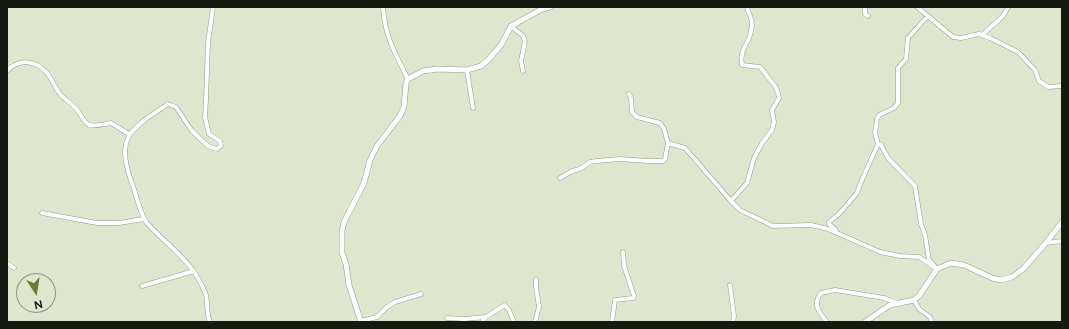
<!DOCTYPE html>
<html>
<head>
<meta charset="utf-8">
<style>
	body { margin:0 }
	#map { position:relative; width:1069px; height:329px; overflow:hidden; background:#dee7ce; font-family:Figtree,sans-serif }
	canvas { display:block }
	.frame { position:absolute; inset:0; border:8px solid #161910; pointer-events:none }
	.north { position:absolute; left:16px; top:273px; width:40px; height:40px; box-sizing:border-box; background:#dee7ce; border:1px solid #8e9582; border-radius:50%; rotate:168deg; font-size:11px; font-weight:700; line-height:16px; text-align:center; color:#161910 }
	.north::after { content:''; display:block; margin:auto; width:14px; height:18px; background:#697e2f; clip-path:polygon(50% 0,100% 100%,50% 72%,0 100%) }
</style>
</head>
<body>
<div id="map">
<canvas width="1069" height="329"></canvas>
<div class="frame"></div>
<div class="north">N</div>
</div>
<script>
const context = document.querySelector('canvas').getContext('2d');
context.lineJoin = 'round';
function stroke(path, color, width, dash) { context.strokeStyle = color; context.lineWidth = width; context.lineCap = dash ? 'butt' : 'round'; context.setLineDash(dash || []); context.stroke(path); }
const minor = new Path2D(`
	M383,7C385,37 395,53 408,79
	M747,7C749,17 754,18 751,31C749,45 739,48 742,65L760,67L775,86L778,93L779,98L772,110L774,122L772,130L762,143L754,158L747,183L731,201L740,210L773,226L811,225L828,229L880,252L900,256L919,257L937,269L929,260L925,235L921,224L915,186L888,158L881,145L878,144
	M865,7V14L868,16
	M917,7L953,37L961,38L979,34L990,38L1018,52L1035,70L1039,81L1048,87L1062,86
	M511,26L523,36L525,41L521,61L523,71
	M982,35L1003,16L1008,7
	M467,70L473,108
	M7,71C18,58 36,60 47,73C52,79 55,88 60,94C65,100 73,104 78,111C81,115 84,123 89,125C95,127 104,124 111,123L129,134
	M629,94L631,98L632,112L637,117L660,123L664,129L668,143
	M560,178L572,171L580,169L590,162L597,161L620,159L648,161H663L665,159L668,143L685,148L731,201
	M42,213L97,223H119L144,219
	M836,230L829,224V222L839,214L857,193L861,182L878,144L875,133L877,119L879,115L894,108L898,103V68L906,59L908,38L928,16
	M1046,243L1062,241
	M7,263L14,268
	M730,285L734,316L733,322
	M142,286L194,271
	M914,300L919,309L930,317L932,322
	M447,318L464,319L486,317
	M361,321L377,317L387,307L395,302L421,294
	M210,322C206,313 208,304 206,295C204,288 199,280 195,273C182,254 162,240 147,223C141,216 137,198 134,189C115,138 126,132 168,104L176,107L192,131L208,146L217,149L221,146L220,141L209,134L205,117L206,99L208,43L213,7
	M482,322L486,317L505,305L509,310L514,322
	M535,322L539,307L536,287V279
	M612,322L615,300L633,298L634,296L624,266L623,252
	M827,322C819,312 812,305 821,293L835,290L884,298L898,303`);
const tertiary = new Path2D(`
	M361,322L349,285L346,264L342,253V231L344,222L364,183L370,160L377,146L400,116L404,107L406,83L408,79L423,71L437,69L467,70L481,66L488,60L501,45L511,26L542,9L550,7
	M865,322L890,305L914,300L919,296L937,269L951,263L964,265L992,278L1002,280L1012,277L1023,269L1046,243L1062,222`);
stroke(minor, '#949c85', 5);
stroke(tertiary, '#949c85', 6);
stroke(minor, '#fff', 4);
stroke(tertiary, '#fff', 5);
</script>
</body>
</html>
